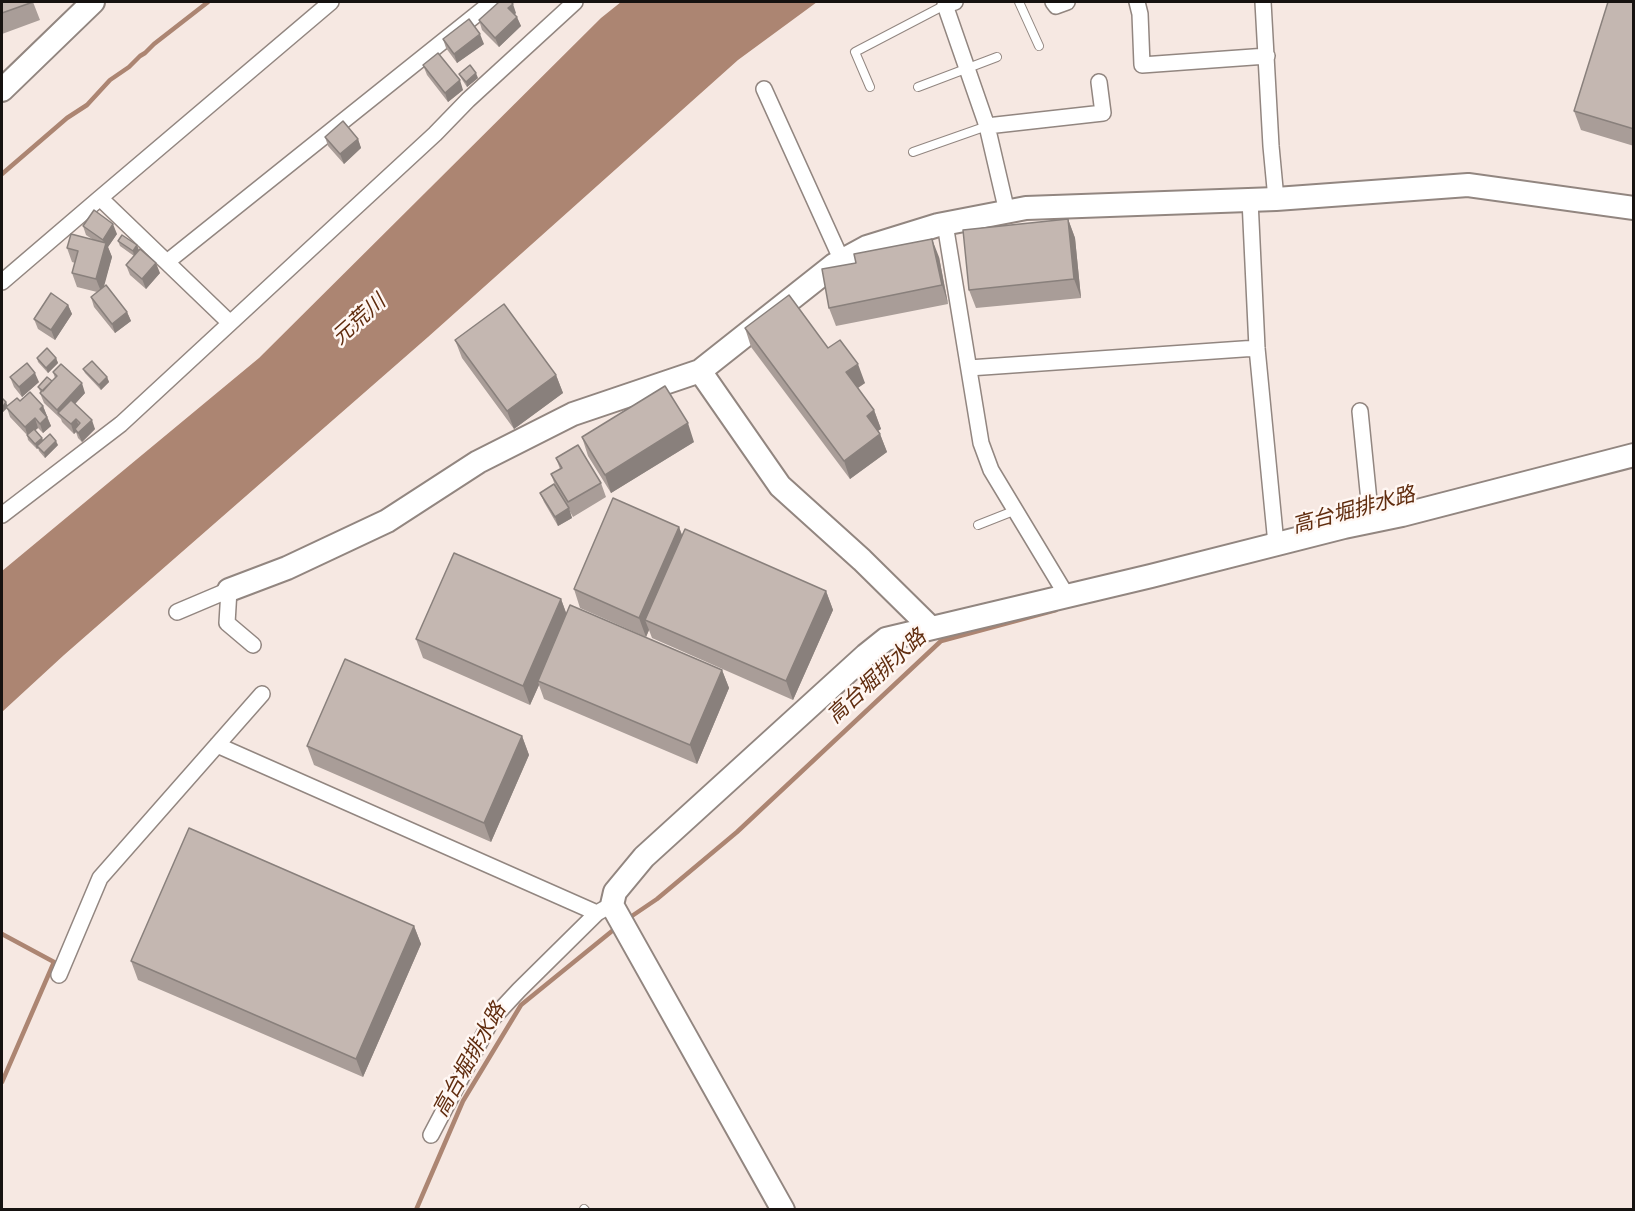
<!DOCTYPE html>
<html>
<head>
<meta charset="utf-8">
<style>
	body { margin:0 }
	#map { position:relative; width:1635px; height:1211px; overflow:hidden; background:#f6e8e2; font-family:"Source Sans 3",sans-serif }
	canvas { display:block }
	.frame { position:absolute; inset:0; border:3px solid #161210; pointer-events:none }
</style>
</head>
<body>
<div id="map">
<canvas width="1635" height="1211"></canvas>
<div class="frame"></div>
</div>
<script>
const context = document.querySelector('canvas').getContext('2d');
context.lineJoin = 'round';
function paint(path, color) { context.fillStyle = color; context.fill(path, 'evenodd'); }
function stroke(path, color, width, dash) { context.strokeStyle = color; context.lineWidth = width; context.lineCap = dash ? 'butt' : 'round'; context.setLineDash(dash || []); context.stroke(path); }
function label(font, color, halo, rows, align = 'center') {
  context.font = font + ' "Source Sans 3","Noto Sans JP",sans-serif'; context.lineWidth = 5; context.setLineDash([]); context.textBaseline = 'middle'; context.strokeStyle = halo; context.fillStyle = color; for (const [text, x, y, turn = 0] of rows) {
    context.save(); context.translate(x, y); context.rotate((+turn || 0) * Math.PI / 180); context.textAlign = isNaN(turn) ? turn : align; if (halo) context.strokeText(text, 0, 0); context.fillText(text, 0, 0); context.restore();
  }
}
const water = new Path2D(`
	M621,2H817L738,60L428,337L64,655L2,712V571L259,358L601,18Z`);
const stream = new Path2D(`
	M2,174L67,118L87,105L110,80L129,67L140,56L145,53L154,44L208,2
	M626,920L657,899L737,832L941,641L1056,610
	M2,934L54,962L2,1082
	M416,1210L463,1101L521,1005L617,927`);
const lane = new Path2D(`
	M1019,2L1039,46
	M870,87L855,52L945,5
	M918,87L997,57
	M913,152L987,126
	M978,525L1016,510
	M584,1209L585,1210`);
const street = new Path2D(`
	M955,2L945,5L987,126L1007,212
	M1053,2L1056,6L1067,2
	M1137,2L1140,14L1142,65L1267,56
	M1263,2L1271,146L1276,199
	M764,89L842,261
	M987,126L1103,113L1099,82
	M100,198L331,2
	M1250,200L1257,348L1276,544
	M945,224L981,443L991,470L1067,596
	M167,262L492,2
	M2,282L100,198L230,323
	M969,368L1257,348
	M1360,411L1371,521
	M2,515L121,424L306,253L435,134L468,100L575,2
	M177,612L229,590L227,623L253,645
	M217,745L597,913
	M59,975L100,878L262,694
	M431,1135L492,1019L519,990L597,913L604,909`);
const secondary = new Path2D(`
	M2,90L93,2
	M700,371L780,486L862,560L931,628
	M229,590L287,568L387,521L478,462L573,414L700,371L834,265L867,247L938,225L1026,208L1276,199L1468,185L1634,208
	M783,1210L612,905L615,892L644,857L866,655L886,639L1151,576L1344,527L1402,515L1634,455`);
const wall = new Path2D(`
	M2,2H33L40,20L2,34Z
	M1634,2V146L1581,130L1574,111Z
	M516,13L515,14L521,26L499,47L482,30L479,20Z
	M443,39L484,44L457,63L446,48Z
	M423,65L463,90L448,102L427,75Z
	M459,74L478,78L467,87L461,78Z
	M325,137L358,139L361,148L344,164L328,146Z
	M1068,219L1075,238L1081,298L976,308L969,290Z
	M83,226L117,234L108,247L112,257L103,287L127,312L131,321L115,333L94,307L91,297L97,292L77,287L72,273L75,263L72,262L67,248L92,239L86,235Z
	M118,241L139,250L134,256L120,246Z
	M939,257L948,304L836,326L829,308Z
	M126,265L160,273L146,289L130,275Z
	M68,305L72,314L55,340L38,329L34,319Z
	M745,328L828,348L865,383L858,388L874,410L881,429L878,431L880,434L887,452L850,479L751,347Z
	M455,340L556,375L563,393L514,429L462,358Z
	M37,358H56L58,363L48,373L38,362Z
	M83,369L107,377L109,382L101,390L85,373Z
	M53,372L85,393L75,404L95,429L82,442L78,438L76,432L74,434L62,422L61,419L44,403L40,393H41L38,387L52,381L55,378Z
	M10,377L39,382L22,397L14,387Z
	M2,398L8,406L20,401L43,406L51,426L43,433L38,428L35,430L43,441L58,445L45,458L39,451L38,448L37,449L28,440L27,435L10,417L7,408L3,412L2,411Z
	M582,437L694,442L611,493L588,456Z
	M556,458L601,483L606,497L573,517L569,510L572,518L558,526L544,502L540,493L556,488L551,474L560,469Z
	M679,527L682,535L826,591L833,610L793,700L652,638L649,630L646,637L580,608L574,589Z
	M561,599L566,613L722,670L729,688L697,764L544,699L539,685L530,705L423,658L416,639Z
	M522,736L529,755L491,842L314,765L307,746Z
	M414,926L421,944L363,1077L138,980L131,961Z`);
const shadedWall = new Path2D(`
	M513,4L516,13L512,17L508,8Z
	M517,17L521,26L499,47L495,38Z
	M480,34L484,44L457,63L454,54Z
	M476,73L478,78L467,87L466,82Z
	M460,80L463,90L448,102L445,93Z
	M358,139L361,148L344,164L340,154Z
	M1068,219L1075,238L1081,298L1074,279Z
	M113,224L117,234L108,247L112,257L102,294L96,279L105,247L103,240Z
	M932,239L939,257L948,304L942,285Z
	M137,245L139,250L134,256L133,251Z
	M156,263L160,273L146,289L142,279Z
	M68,305L72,314L55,340L51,330Z
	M127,312L131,321L115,333L112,324Z
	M56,358L58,363L48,373L46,368Z
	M858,364L865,383L853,391L846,372Z
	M35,373L39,382L22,397L19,387Z
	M556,375L563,393L514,429L507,411Z
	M107,377L109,382L101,390L99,385Z
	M82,383L85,393L63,417L58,413L60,419L57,410Z
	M6,402L8,407L3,412L2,408Z
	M43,406L47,416L40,409Z
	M874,410L881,429L873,434L867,416Z
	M47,417L51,426L43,433L40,424Z
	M35,418L38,428L28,437L25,427Z
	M76,419L80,428L75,429L76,432L74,434L71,424Z
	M92,420L95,429L82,442L78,433Z
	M688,423L694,442L611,493L605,475Z
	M880,434L887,452L850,479L844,461Z
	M42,438L44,442L37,449L35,444Z
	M56,441L58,445L45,458L44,453Z
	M569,508L572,518L558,526L555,517Z
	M679,527L686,546L645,620L649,630L646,637L639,618Z
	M826,591L833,610L793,700L786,681Z
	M561,599L568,618L538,681L539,685L530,705L523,686Z
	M722,670L729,688L697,764L690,745Z
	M522,736L529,755L491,842L484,823Z
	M414,926L421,944L363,1077L356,1059Z`);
const building = new Path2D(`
	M2,2H33L2,13Z
	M499,2H511L513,4L508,8L517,17L495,38L479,20Z
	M1608,2H1634V129L1574,111Z
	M469,19L480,34L454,54L443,39Z
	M438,53L460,80L445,93L423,65Z
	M470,65L476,73L466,82L459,74Z
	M343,121L358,139L340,154L325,137Z
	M94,210L113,224L103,240L83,226Z
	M1068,219L1074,279L969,290L963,230Z
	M71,234L106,243L96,279L72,273L78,251L67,248Z
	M122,235L137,245L133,251L118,241Z
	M932,239L942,285L829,308L822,269L856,263L854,254Z
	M140,249L156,263L142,279L126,265Z
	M106,285L127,312L112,324L91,297Z
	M51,293L68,305L51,330L34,319Z
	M789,295L828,348L840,340L858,364L846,372L874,410L867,416L880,434L844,461L745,328Z
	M504,304L556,375L507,411L455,340Z
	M47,348L56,358L46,368L37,358Z
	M92,361L107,377L99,385L83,369Z
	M27,363L35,373L19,387L10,377Z
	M61,364L82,383L57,410L40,393L57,376L53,372Z
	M47,377L52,381L43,391L38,387Z
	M665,386L688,423L605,475L582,437Z
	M30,392L43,406L40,409L47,417L40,424L35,418L25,427L6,407L17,398L20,401Z
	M2,398L6,402L2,408Z
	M71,400L92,420L78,433L75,429L80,423L76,419L71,424L58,413Z
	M34,429L42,438L35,444L27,435Z
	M50,434L56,441L44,453L37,446Z
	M578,445L601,483L568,502L551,474L562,468L556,458Z
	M554,484L569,508L555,517L540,493Z
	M613,498L679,527L639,618L574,589Z
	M685,529L826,591L786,681L645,620Z
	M454,553L561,599L523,686L416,639Z
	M570,605L722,670L690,745L538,681Z
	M345,659L522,736L484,823L307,746Z
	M189,828L414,926L356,1059L131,961Z`);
const waterNames = [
	["元荒川",360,321,-42],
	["高台堀排水路",1354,512,-15],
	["高台堀排水路",878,678,-43],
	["高台堀排水路",471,1061,-61]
];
paint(water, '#ac8572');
stroke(stream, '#ac8572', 4.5);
stroke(lane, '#928680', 10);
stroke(street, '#928680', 18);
stroke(secondary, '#928680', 26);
stroke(lane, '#fff', 8);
stroke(street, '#fff', 15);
stroke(secondary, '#fff', 22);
paint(wall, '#a99d98');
paint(shadedWall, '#89807c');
paint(building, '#c4b7b1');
stroke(building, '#89807c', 1.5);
label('italic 21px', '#602c0e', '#fff7f3', waterNames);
</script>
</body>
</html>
